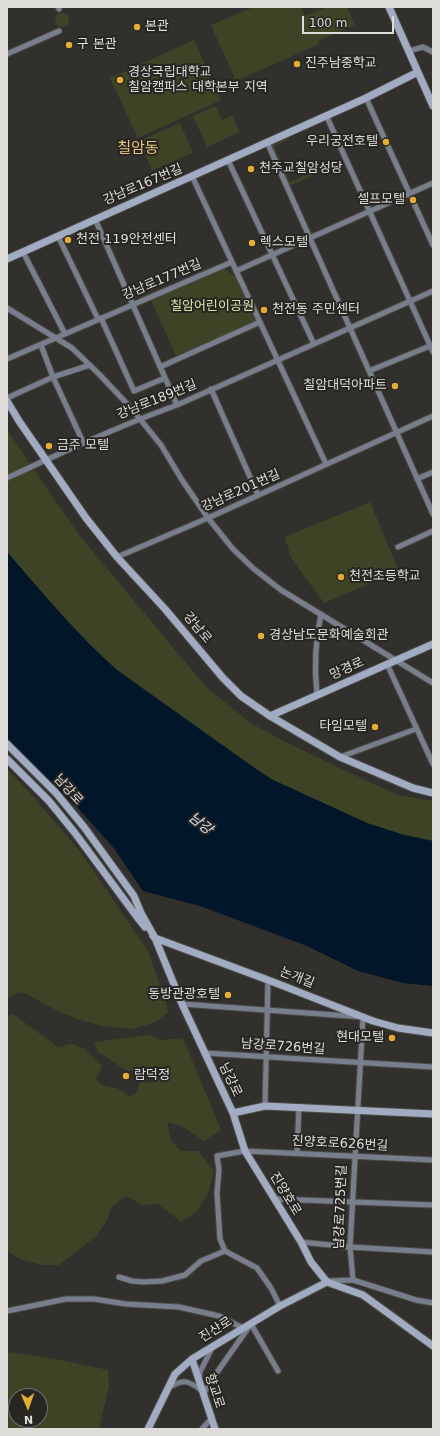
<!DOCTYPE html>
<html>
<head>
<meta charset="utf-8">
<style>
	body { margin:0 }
	#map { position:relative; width:440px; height:1436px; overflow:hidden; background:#32302c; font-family:"DejaVu Sans",sans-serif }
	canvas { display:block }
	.frame { position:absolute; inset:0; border:8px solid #deddda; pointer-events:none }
	.north { position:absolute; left:8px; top:1388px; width:40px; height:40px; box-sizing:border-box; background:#282622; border:1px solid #716f6c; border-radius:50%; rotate:178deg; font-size:11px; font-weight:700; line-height:16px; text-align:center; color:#deddda }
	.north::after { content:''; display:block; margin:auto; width:14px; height:18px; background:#e5ad36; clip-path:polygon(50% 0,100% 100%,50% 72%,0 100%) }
	.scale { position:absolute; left:302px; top:16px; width:92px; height:18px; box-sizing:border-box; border:2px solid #deddda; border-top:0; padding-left:5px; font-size:12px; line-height:14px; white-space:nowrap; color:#deddda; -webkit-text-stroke:3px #282622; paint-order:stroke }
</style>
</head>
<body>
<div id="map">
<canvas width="440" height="1436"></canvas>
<div class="frame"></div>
<div class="north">N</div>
<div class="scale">100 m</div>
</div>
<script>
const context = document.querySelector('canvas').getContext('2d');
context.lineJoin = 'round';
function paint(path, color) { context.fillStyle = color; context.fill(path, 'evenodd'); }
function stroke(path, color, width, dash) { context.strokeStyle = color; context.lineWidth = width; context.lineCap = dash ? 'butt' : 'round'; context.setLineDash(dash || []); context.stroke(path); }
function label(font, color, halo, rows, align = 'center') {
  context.font = font + ' "DejaVu Sans","Noto Sans KR",sans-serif'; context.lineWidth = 4; context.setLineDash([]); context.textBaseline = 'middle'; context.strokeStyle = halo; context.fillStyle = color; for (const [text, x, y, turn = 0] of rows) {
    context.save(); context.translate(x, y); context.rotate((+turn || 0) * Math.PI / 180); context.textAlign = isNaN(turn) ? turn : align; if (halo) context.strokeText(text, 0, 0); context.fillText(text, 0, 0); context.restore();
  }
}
const green = new Path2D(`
	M254,7H301L305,16L327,7H347L355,25L318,41L319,44L236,81L211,25Z
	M55 20a7 7 0 1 1 14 0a7 7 0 1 1-14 0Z
	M194,40L221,100L138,138L110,78Z
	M216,106L222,120L232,115L239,132L207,147L193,116Z
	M180,123L193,153L152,170L139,141Z
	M288,138L289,140L274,146L290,182L340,161L339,159L341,158L343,162L289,186L271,145Z
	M223,268L236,277L256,323L176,356L151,300Z
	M7,430L79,535L206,687L252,724L280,739L339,768L398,795L433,801V841L404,835L367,823L271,779L249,764L117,670C77,634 42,592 7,552Z
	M370,502L399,571L324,603L291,558L285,537Z
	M7,769L31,794L82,854L148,951L166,1001L168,1012L156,1022L133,1029L103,1026L77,1019L56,1010L27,994L19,992L7,998Z
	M13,1014L58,1047L71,1044L84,1048L102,1066L96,1080L101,1085L117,1088L130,1097L137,1092L140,1081L149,1083L154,1081L148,1073L126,1070L98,1052L94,1042L150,1035L160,1040L183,1038L221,1130L204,1141L184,1127L167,1122L171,1141L181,1151H198L214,1171L209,1192L197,1211L181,1222L158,1204L142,1205L126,1196L111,1207L108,1219L95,1237L59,1265H43L21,1260L7,1250V1018Z
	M7,1352L55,1359L108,1370L109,1386L99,1429H7ZM16,1396H40V1420H16Z`);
const water = new Path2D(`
	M7,552C42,592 77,635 117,670L249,764L271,779L367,823L404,835L433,841V986L403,983L358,971L307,946L200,906L143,891L113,847L77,807L7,744Z`);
const street = new Path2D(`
	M58,7L59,9
	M409,51L423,47L433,52
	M7,54L59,31
	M366,98L433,245
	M326,115L433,352
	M267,142L433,514
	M228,160L314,344
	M192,176L326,464
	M95,219L177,405
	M58,236L98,319
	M23,252L65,334
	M236,271L433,183
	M7,308L72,348L100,375L131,408L161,445L182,480L208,518L233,549L254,569L281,590L433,683
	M101,318L134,391L165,378
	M41,345L53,377L83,442
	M7,359L232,262
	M160,367L260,322
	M369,371L430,346
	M211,389L258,495
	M7,398L53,377L90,365
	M7,478C63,452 119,426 177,405L433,291
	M417,479L433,472
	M398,547L433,531
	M117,557L208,518L433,416
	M387,664L433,764
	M317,695C314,667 315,642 321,614
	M340,757L416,729
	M182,1004L363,1017L350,1247L353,1280
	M205,1053L433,1067
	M265,1106L268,980
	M297,1153L299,1107
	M274,1199L433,1205
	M301,1242L350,1247L433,1252
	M225,1251L220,1239L217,1193L219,1170L217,1156L245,1151L433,1160
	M225,1251L257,1268L271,1288L280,1306
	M119,1277L132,1281L143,1282L162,1281L185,1275L201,1261L225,1251
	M329,1281L353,1280L416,1300L433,1303
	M7,1311L66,1299H94L126,1304L179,1307L219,1316L243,1328
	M199,1377L200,1372L212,1348
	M168,1388C183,1379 188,1380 201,1390
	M203,1395L213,1378L251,1324L278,1371
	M202,1429L211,1419`);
const secondary = new Path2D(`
	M389,7L433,106
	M7,259L366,98L418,72
	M7,401L19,421L86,518L117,557L165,609L223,678L241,696L270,716L340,757L413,788L433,793
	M270,716L433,644
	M7,744L56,793L84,827L134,896L141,913L155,938L182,1004L233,1113L245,1151L301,1242L311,1262L327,1282L363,1295L433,1346
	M7,759L49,801L75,833L137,917L145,927
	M153,936L155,938L268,980L373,1021L398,1028L433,1033
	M233,1113L265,1106L433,1114
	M192,1359L215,1429
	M148,1429L175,1374L192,1359L280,1306L327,1282`);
const markers = [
	[137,27,4,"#e5ad36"],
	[69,45,4,"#e5ad36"],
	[297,64,4,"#e5ad36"],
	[120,80,4,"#e5ad36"],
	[386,142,4,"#e5ad36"],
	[251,169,4,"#e5ad36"],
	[413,200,4,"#e5ad36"],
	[68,240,4,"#e5ad36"],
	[252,243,4,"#e5ad36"],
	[264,310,4,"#e5ad36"],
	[395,386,4,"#e5ad36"],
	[49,446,4,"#e5ad36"],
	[341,577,4,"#e5ad36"],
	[261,636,4,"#e5ad36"],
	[375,727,4,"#e5ad36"],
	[228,995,4,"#e5ad36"],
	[392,1038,4,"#e5ad36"],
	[126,1076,4,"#e5ad36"]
];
const poiNames = [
	["본관",145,27],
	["구 본관",77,45],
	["진주남중학교",305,64],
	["경상국립대학교",128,73],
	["칠암캠퍼스 대학본부 지역",128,88],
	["우리궁전호텔",378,142,"right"],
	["천주교칠암성당",259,169],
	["셀프모텔",405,200,"right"],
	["천전 119안전센터",76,240],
	["렉스모텔",260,243],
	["천전동 주민센터",272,310],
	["칠암대덕아파트",387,386,"right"],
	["금주 모텔",57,446],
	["천전초등학교",349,577],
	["경상남도문화예술회관",269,636],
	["타임모텔",367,727,"right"],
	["동방관광호텔",220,995,"right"],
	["현대모텔",384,1038,"right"],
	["람덕정",134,1076]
];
const streetNames = [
	["강남로167번길",143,185,-23],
	["강남로177번길",162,280,-23],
	["강남로189번길",157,400,-22],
	["강남로201번길",241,491,-24],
	["강남로",197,628,50],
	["망경로",347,669,-24],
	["남강로",68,790,48],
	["논개길",297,978,21],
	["남강로726번길",283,1047,4],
	["남강로",230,1080,65],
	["진양호로626번길",340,1144,3],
	["진양호로",285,1194,59],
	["남강로725번길",341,1207,-88],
	["진산로",216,1330,-32],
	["향교로",214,1391,72]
];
const parkNames = [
	["칠암어린이공원",212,307]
];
const waterNames = [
	["남강",200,824,39]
];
const quarterNames = [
	["칠암동",138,149]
];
paint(green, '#3f4326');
paint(water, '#02162a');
stroke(street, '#4e4c48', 7);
stroke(secondary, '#4e4c48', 9);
stroke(street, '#787e8c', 5);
stroke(secondary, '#a1abc1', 7);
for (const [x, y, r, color] of markers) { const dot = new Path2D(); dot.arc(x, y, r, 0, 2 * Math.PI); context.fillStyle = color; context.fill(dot); stroke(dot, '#282622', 1.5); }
label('13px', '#deddda', '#282622', poiNames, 'left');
label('13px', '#deddda', '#282622', streetNames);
label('13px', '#dae3a7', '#282622', parkNames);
label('italic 14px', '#d3e5f8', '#282622', waterNames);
label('15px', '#eac37c', '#282622', quarterNames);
</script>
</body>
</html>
